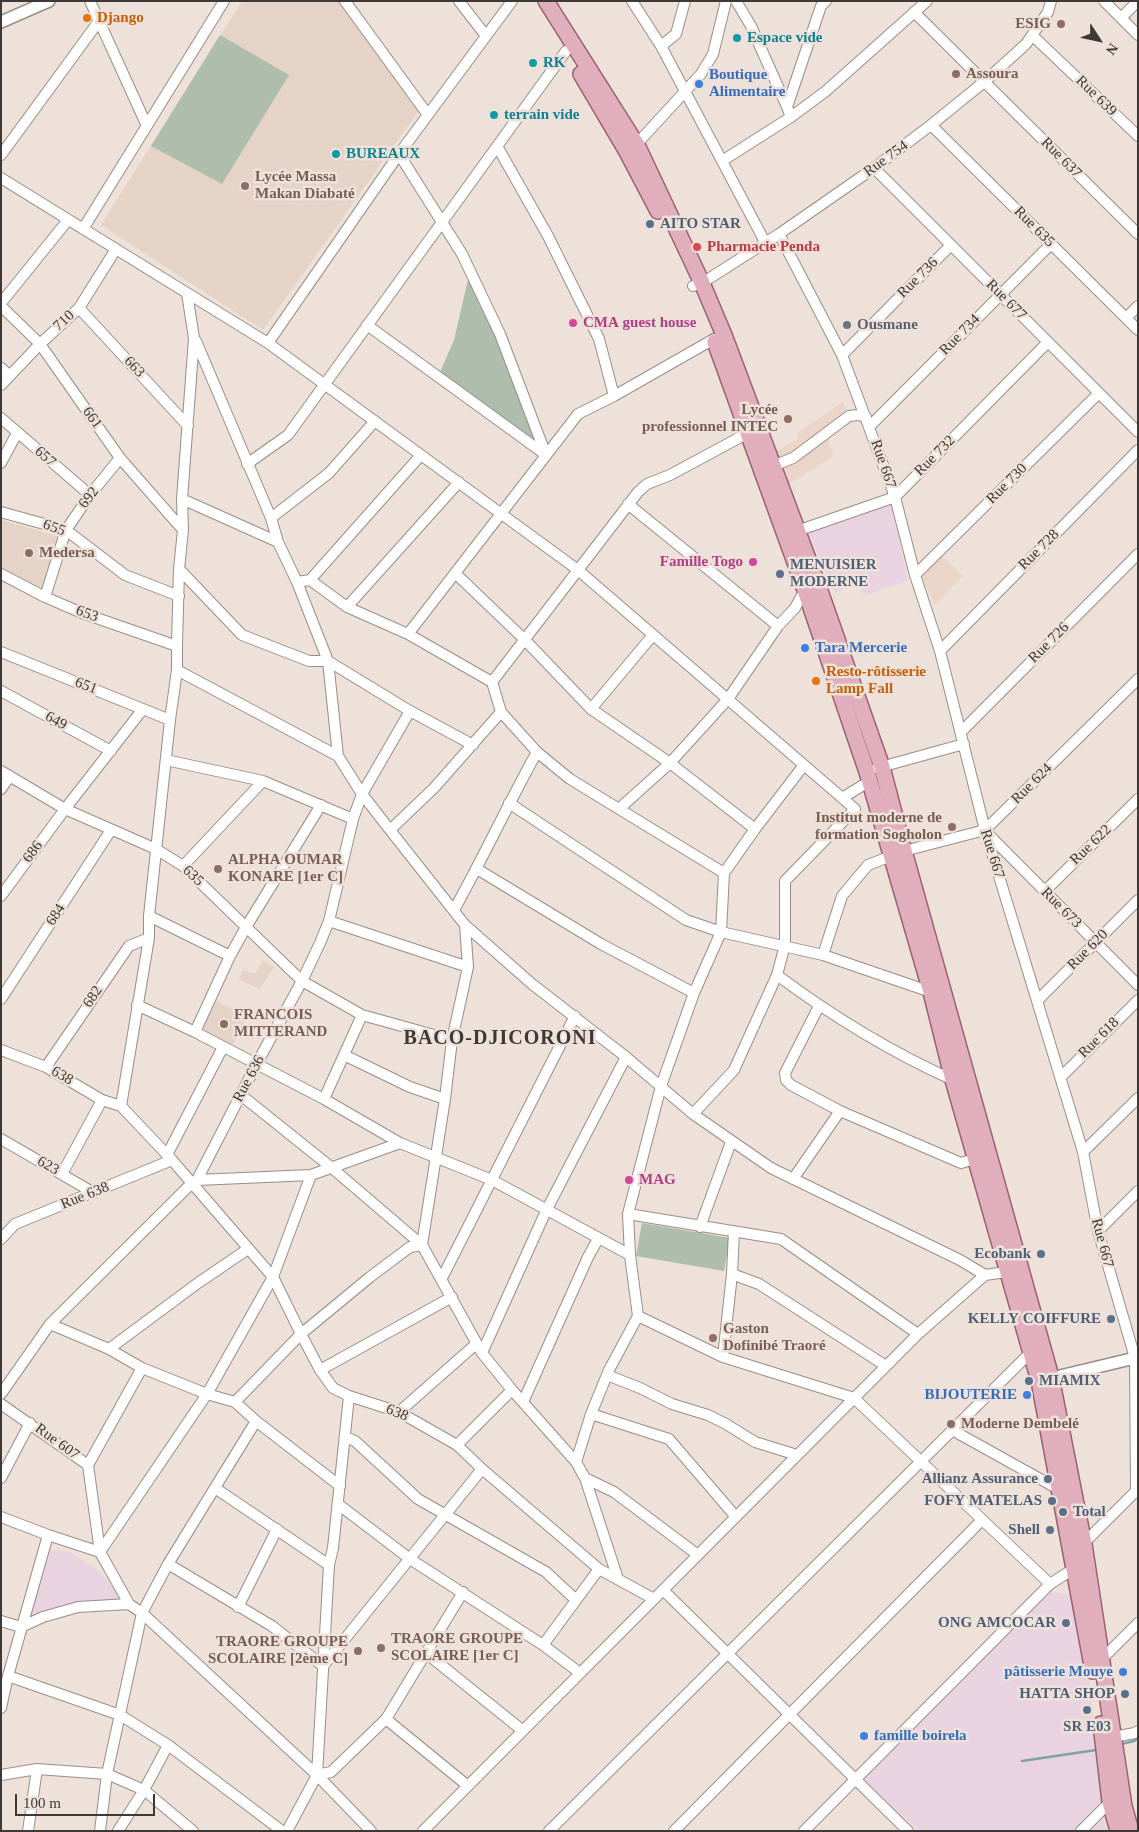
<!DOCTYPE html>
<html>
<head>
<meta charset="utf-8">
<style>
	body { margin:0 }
	#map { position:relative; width:1139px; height:1832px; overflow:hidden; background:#ede1da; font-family:"Times New Roman",serif }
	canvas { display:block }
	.frame { position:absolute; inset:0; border:2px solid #3e3936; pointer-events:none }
	.north { position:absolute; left:1074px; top:15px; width:50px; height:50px; -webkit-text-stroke:4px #ede1da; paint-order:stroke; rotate:125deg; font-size:14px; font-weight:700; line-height:20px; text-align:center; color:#3e3936 }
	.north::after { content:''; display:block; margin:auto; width:18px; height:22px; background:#3e3936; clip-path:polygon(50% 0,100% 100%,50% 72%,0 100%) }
	.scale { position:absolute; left:15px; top:1794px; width:140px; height:22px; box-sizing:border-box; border:2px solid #3e3936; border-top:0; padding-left:6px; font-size:15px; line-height:18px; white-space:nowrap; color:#3e3936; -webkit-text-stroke:4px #ede1da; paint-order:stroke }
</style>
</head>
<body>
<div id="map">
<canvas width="1139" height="1832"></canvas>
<div class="frame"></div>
<div class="north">N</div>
<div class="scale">100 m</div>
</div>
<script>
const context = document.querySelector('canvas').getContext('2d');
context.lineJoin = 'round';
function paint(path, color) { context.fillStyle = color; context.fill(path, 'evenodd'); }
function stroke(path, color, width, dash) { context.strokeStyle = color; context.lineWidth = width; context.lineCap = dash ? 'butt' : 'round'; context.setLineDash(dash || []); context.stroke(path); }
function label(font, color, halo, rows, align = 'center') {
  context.font = font + ' "Times New Roman",serif'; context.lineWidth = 5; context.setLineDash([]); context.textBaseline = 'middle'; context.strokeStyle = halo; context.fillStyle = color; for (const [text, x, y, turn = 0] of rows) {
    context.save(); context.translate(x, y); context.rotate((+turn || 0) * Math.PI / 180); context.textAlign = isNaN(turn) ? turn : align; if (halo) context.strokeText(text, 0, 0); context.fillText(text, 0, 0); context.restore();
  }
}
const commercial = new Path2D(`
	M891,503L908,580L864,596L858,582L835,593L808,532Z
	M48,1550L71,1552L100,1572L124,1602L27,1622Z
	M1053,1592L1070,1595L1083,1631L1096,1740L1104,1792L1105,1824L1108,1831H919L863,1778L1031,1608Z`);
const industrial = new Path2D(`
	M843,402L853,423L826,436L834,455L788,485L777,451L799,438L797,433Z
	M940,554L963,576L935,605L921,575Z`);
const built = new Path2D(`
	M242,1H341L420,109L263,330L101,225Z
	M1,520L61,537L42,594L1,570Z
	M263,960L274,967L260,989L239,980L243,970L255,974Z
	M215,1000L247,1018L232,1046L200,1031Z`);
const green = new Path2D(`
	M220,35L289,75L222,184L151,146Z
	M470,271L546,455L438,377L454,340Z
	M642,1223L730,1238L724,1271L636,1256Z`);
const stream = new Path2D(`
	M1121,1744L1134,1741L1138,1738
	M1022,1761L1096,1750`);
const minor = new Path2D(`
	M90,1L147,126
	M345,1L428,115
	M459,1L486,36
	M632,1L661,46L765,242
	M736,1L751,26L787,107
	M1104,1L1138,35
	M914,12L1138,234
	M1121,18L1138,1
	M1033,36L1138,136
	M661,46L676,34L685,1
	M791,117L826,91L927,1
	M931,125L1138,330
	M497,146L548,236L599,339L614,396
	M634,147L701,74L713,54L726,1
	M399,154L462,254L500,334L546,455
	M1,155L99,21
	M722,161L791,117L787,107L821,6L826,1
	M874,168L1138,432
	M1,178L268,343L578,570L855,809L785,881V945L777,975L734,1070L693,1114
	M83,229L224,1
	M779,234L842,355L895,497L915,575L940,651L985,830L1083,1152L1098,1231L1135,1358L1136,1491L1138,1493
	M693,286L702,283L779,234L874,168L931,125L984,82L1026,44L1048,12L1051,1
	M1,303L68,220
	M1,306L40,344L120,458L183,530
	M79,308L188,426
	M1126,318L1138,306
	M367,325L546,455
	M196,341L271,518L278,542L297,582L328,661L338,756L362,794L390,830L434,788L501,712
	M268,343L399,154L512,1
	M842,355L951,245
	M1,368L9,375
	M1,385L40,344L79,308L116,249
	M1,418L90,495
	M870,426L1051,244
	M1,463L17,433
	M247,464L288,435L566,51
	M773,466L793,458L849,416L858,415L866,417
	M182,499L278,542
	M628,504L778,626
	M1,512L66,530L125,575L179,596
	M271,518L329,473L375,421
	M797,531L895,497L1048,342
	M179,569L242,635L309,661H328L410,711L473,745
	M455,573L525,640L591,709L670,763L755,829
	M1,574L45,597L82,613L177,646
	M915,575L1099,393
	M310,580L421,455
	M297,582L310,580L347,607L408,634L492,682L501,712L537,752L570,779L724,873L721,932L694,993L661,1086L628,1214
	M45,597L66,530L90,495L120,458
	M347,607L459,482
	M408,634L578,414L614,396L714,339
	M940,651L1138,450
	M1,652L170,720
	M177,670L338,756
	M492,682L638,492L647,484L670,475L748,433
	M1,691L111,751
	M591,709L653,635
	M961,732L1138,554
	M166,760L263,781L353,819
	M877,768L964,744
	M1,771L65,809L156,849L183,866L302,981L362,1015L452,1040
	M1,789L10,776
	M842,798L870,781
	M509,803L686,920L721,932L823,955L934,993
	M620,808L670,763L728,699L778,626L795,608L805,590
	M390,830L465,925L532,984L626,1057
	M987,833L1138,985
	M183,866L263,781
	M477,869L601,944L694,993
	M724,873L755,829L804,765
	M1045,891L1138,799
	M1,896L65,809L143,709
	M454,910C483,858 508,804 537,752
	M149,916L230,956
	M329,921L468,967
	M823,955L842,896L868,865L904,851L985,830L1138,679
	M777,975C832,1016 891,1052 953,1080
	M1,999L111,830
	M1037,1001L1138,900
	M137,1005L195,1032L324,1099L400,1143L492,1180L630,1255
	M819,1006L785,1073L786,1080L791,1085L840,1111L961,1163L981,1157
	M195,1032L230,956L246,927L321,805
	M1,1050L46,1067L102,1100L121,1106L172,1160L273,1277L301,1334L320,1370L333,1388L349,1396L399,1412L457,1445L482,1469L599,1569L654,1599
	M344,1055L410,1087L445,1099
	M46,1067L129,946L149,938
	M1061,1077L1138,1000
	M241,1095L332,1168L422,1245L482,1353L512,1390L576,1462L585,1478L618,1579
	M324,1099L362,1015
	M121,1106L149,938V916L170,720L177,670V646L179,569L183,530L182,499L194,338L187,293
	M1,1139L94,1193
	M1083,1152L1138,1098
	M167,1155L223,1047
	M62,1174L102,1100
	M793,1179L840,1111
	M197,1180L311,1175L400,1143
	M700,1227L731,1142
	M1098,1231L1138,1191
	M1,1239L15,1224L172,1160
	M732,1274L759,1284L886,1366
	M442,1278L575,1016
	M638,1316L723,1357L854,1398L1050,1584
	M50,1324L109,1349L142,1368L207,1394L235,1402L256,1421L340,1486
	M109,1349L198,1283L248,1249
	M482,1353L546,1211L626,1057L693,1114L771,1168L960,1260L985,1275
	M723,1357L732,1274L734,1231
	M320,1370L452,1297
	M607,1375L640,1388L672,1404L708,1415L726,1424L755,1442L797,1455
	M1,1394L50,1324L192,1183L197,1180L256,1065L302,981L320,943L329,921L353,819L362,794L410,711
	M235,1402L301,1334L370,1277L410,1247L422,1245L445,1099L452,1040L468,967L465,925
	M523,1402L588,1257L598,1239
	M1,1404L88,1465L100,1552L129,1604L142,1613L317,1775L371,1831
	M399,1412L476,1344
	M591,1414L669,1439L736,1517
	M952,1430L1060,1490L1063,1491
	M345,1437L355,1441L418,1499L546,1572L576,1600
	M457,1445L512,1390
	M576,1462L591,1414L609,1370L638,1316L630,1255L628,1214L781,1239L918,1334
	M88,1465L142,1368
	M1,1478L30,1423
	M585,1478L614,1492L698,1555
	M215,1488L329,1565
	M338,1504L410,1559L543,1645L580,1673
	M1,1517L48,1535L100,1552
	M1080,1547L1138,1489
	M100,1552L207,1394L273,1277L311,1175
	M168,1564L272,1626L323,1666L482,1469
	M663,1590L908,1831
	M238,1607L277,1529
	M1,1621L21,1627L43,1617L78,1607L129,1604
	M543,1645L599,1569
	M426,1653L522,1730
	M1101,1660L1138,1623
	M8,1676L120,1715L168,1745L282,1831
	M1,1708L8,1676L48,1535
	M386,1719L463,1592
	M1113,1737L1135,1733L1138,1731
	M1,1775L37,1769L107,1774L144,1790L193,1831
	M317,1775L331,1772L386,1719L468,1786
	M28,1831L37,1769
	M100,1831L107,1774L142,1613L168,1564L256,1421
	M118,1831L144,1790L168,1745
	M287,1831L317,1775L329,1565L333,1548L349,1396
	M423,1831L918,1334L985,1275L1013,1271
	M549,1831L1031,1352L1036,1351
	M674,1831L982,1520
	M804,1831L1050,1584L1078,1566
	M1081,1831L1110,1802`);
const tertiary = new Path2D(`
	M1,22L49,1
	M1043,1380L1135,1358L1138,1354`);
const primary = new Path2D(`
	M546,1L637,145L702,283L724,335L820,591L882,767L904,851L1051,1377L1084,1544L1124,1806L1131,1831
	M581,74L627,152L658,211
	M715,342L805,590L867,772L931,992L953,1080L1039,1381L1093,1671
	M1101,1724L1110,1802L1118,1831`);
const markers = [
	[87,18,5,"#e8710a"],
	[1061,24,5,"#8d6e63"],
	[737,38,5,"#0f9aa8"],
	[533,63,5,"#0f9aa8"],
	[956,74,5,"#8d6e63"],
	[699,84,5,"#3f7fe0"],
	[494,115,5,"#0f9aa8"],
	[336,154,5,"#0f9aa8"],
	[245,186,5,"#8d6e63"],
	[650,224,5,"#5c6f8a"],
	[697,247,5,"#e0444e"],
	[573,323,5,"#d1479c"],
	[847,325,5,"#6b7280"],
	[788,419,5,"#8d6e63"],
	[29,553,5,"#8d6e63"],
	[753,562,5,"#d1479c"],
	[780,574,5,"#5c6f8a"],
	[805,648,5,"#3f7fe0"],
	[816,681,5,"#e8710a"],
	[952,827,5,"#8d6e63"],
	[218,869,5,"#8d6e63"],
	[224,1024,5,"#8d6e63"],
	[629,1180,5,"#d1479c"],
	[1041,1254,5,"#5c6f8a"],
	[1111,1319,5,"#5c6f8a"],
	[713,1338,5,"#8d6e63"],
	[1029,1381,5,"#5c6f8a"],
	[1027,1395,5,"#3f7fe0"],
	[951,1424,5,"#8d6e63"],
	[1048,1479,5,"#5c6f8a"],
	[1052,1501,5,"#5c6f8a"],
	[1063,1512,5,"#5c6f8a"],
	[1050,1530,5,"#5c6f8a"],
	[1066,1623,5,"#5c6f8a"],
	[381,1648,5,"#8d6e63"],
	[358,1651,5,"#8d6e63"],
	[1123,1672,5,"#3f7fe0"],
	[1125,1694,5,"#5c6f8a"],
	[1087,1710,5,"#5c6f8a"],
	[864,1736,5,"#3f7fe0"]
];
const foodNames = [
	["Django",97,18],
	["Resto-rôtisserie",826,672],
	["Lamp Fall",826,689]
];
const educationNames = [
	["ESIG",1051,24,"right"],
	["Assoura",966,74],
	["Lycée Massa",255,177],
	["Makan Diabaté",255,194],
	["Lycée",778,410,"right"],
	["professionnel INTEC",778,427,"right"],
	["Medersa",39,553],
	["Institut moderne de",942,818,"right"],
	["formation Sogholon",942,835,"right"],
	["ALPHA OUMAR",228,860],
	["KONARE [1er C]",228,877],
	["FRANCOIS",234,1015],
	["MITTERAND",234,1032],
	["Gaston",723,1329],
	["Dofinibé Traoré",723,1346],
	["Moderne Dembelé",961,1424],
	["TRAORE GROUPE",391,1639],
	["SCOLAIRE [1er C]",391,1656],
	["TRAORE GROUPE",348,1642,"right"],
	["SCOLAIRE [2ème C]",348,1659,"right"]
];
const cultureNames = [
	["Espace vide",747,38],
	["RK",543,63],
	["terrain vide",504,115],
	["BUREAUX",346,154]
];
const shopNames = [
	["Boutique",709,75],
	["Alimentaire",709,92],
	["Tara Mercerie",815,648],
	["BIJOUTERIE",1017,1395,"right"],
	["pâtisserie Mouye",1113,1672,"right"],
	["famille boirela",874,1736]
];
const streetNames = [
	["Rue 639",1096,96,44],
	["Rue 637",1061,158,45],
	["Rue 754",886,159,-36],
	["Rue 635",1034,227,45],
	["Rue 736",918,278,-45],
	["Rue 677",1006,300,45],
	["710",64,321,-43],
	["Rue 734",960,335,-46],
	["663",134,367,47],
	["661",92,418,55],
	["Rue 732",935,456,-45],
	["657",45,457,41],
	["Rue 667",883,464,71],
	["Rue 730",1007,484,-45],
	["692",89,498,-53],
	["655",54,528,20],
	["Rue 728",1039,550,-45],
	["653",87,614,20],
	["Rue 726",1049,643,-45],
	["651",86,686,22],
	["649",56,721,29],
	["Rue 624",1032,784,-45],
	["Rue 622",1091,845,-44],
	["686",33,852,-54],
	["Rue 667",992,854,73],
	["635",193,876,43],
	["Rue 673",1061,908,45],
	["684",56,915,-57],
	["Rue 620",1088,950,-45],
	["682",93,997,-56],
	["Rue 618",1099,1038,-45],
	["638",62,1076,30],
	["Rue 636",249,1079,-62],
	["623",48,1166,30],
	["Rue 638",85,1196,-22],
	["Rue 667",1102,1243,75],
	["638",397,1413,23],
	["Rue 607",57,1442,36]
];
const serviceNames = [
	["AITO STAR",660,224,"left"],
	["MENUISIER",790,565,"left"],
	["MODERNE",790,582,"left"],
	["Ecobank",1031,1254],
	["KELLY COIFFURE",1101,1319],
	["MIAMIX",1039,1381,"left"],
	["Allianz Assurance",1038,1479],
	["FOFY MATELAS",1042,1501],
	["Total",1073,1512,"left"],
	["Shell",1040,1530],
	["ONG AMCOCAR",1056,1623],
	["HATTA SHOP",1115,1694],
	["SR E03",1087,1727,"center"]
];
const healthNames = [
	["Pharmacie Penda",707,247]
];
const hotelNames = [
	["CMA guest house",583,323],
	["Famille Togo",743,562,"right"],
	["MAG",639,1180]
];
const worshipNames = [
	["Ousmane",857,325]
];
const districtNames = [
	["BACO-DJICORONI",500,1039]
];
paint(commercial, '#e9d3e0');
paint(industrial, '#ead5c8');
paint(built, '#e6d3c7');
paint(green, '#aebdac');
stroke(stream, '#7ba4a6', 2.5);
stroke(minor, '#998e87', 12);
stroke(tertiary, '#998e87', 14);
stroke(primary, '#9a6270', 18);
stroke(minor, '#fff', 10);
stroke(tertiary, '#fff', 11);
stroke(primary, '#e0aebc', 15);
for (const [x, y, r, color] of markers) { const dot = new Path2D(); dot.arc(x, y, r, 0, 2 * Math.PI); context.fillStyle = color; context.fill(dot); stroke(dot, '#ede1da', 2); }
label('bold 15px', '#c56008', '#ede1da', foodNames, 'left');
label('bold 15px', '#785e54', '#ede1da', educationNames, 'left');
label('bold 15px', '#0d838f', '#ede1da', cultureNames, 'left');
label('bold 15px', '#366cbe', '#ede1da', shopNames, 'left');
label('15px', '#3e3936', '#ede1da', streetNames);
label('bold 15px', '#4e5e75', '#ede1da', serviceNames, 'right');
label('bold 15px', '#be3a42', '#ede1da', healthNames, 'left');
label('bold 15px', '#b23c85', '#ede1da', hotelNames, 'left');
label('bold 15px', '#5b616d', '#ede1da', worshipNames, 'left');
context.letterSpacing = '1px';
label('bold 20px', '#3e3936', '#ede1da', districtNames);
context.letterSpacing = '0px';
</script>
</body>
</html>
